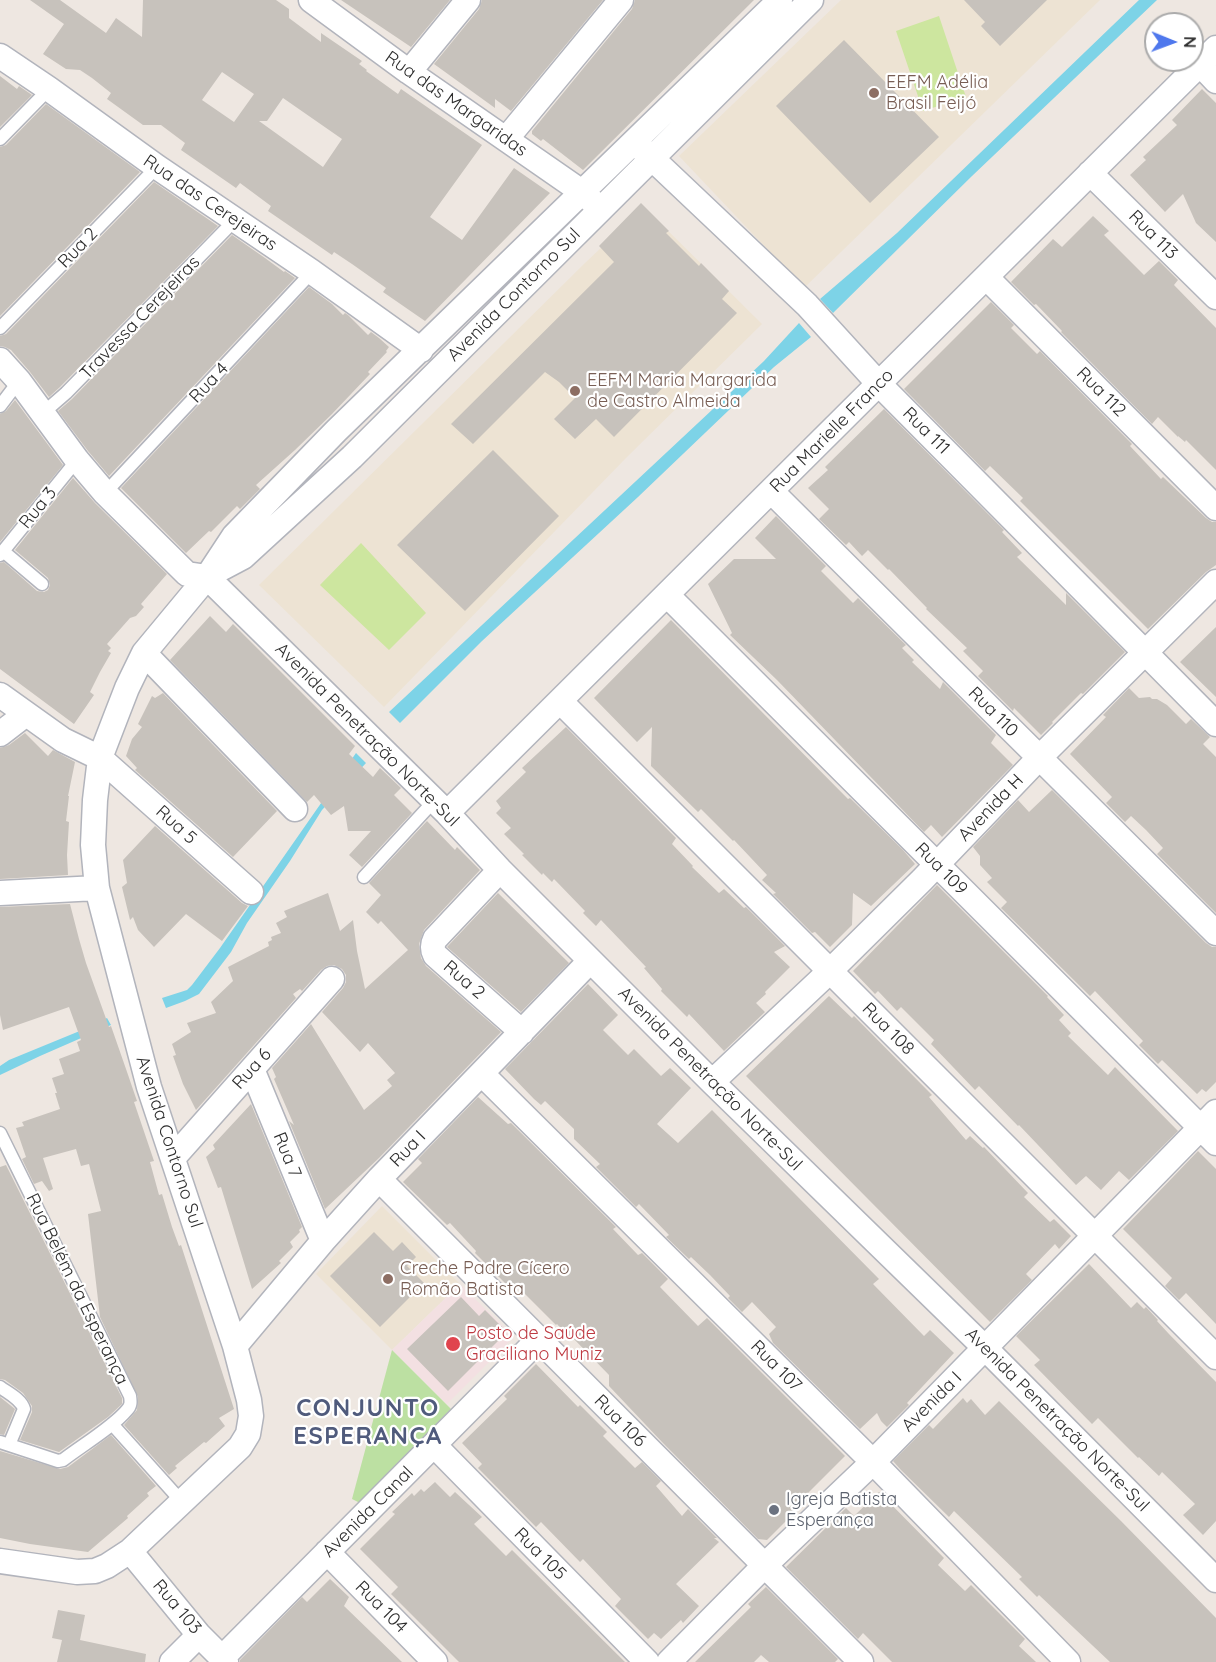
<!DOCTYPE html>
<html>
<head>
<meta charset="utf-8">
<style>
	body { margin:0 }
	#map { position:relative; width:1216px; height:1662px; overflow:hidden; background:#eee7e1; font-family:Quicksand,sans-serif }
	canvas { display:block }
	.north { position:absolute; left:1144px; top:12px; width:60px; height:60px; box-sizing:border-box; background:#fff; border:2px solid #ababab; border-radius:50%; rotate:91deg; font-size:16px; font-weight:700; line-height:24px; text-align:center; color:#2d2d2d }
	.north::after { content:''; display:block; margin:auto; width:21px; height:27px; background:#4f78ed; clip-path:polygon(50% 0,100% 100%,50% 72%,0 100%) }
</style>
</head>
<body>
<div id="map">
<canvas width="1216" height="1662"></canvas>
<div class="north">N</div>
</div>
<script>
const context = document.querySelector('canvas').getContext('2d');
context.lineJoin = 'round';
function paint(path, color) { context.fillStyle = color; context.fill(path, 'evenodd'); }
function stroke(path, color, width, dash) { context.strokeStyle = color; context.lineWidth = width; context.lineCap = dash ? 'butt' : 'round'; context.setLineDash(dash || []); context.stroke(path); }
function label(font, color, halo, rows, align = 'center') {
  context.font = font + ' Quicksand,sans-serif'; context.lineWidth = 4.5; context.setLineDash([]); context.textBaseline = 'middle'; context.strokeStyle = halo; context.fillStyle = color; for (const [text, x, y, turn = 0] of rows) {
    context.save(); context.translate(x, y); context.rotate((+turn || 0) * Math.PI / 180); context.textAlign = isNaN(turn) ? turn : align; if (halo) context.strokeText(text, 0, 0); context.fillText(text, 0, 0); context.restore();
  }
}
const education = new Path2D(`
	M841,0H1100L804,288L679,156Z
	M644,207L762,324L626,458L384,707L259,585L585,263Z
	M382,1206L460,1284L392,1350L316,1274Z`);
const medical = new Path2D(`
	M460,1284L514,1337L447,1404L392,1350Z`);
const green = new Path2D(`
	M392,1350L451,1409L360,1503L352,1499Z`);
const pitch = new Path2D(`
	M939,16L966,97L923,111L896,31Z
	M361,543L426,613L389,650L320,585Z`);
const water = new Path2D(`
	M1139,0H1157L972,176L833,313L820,299L897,233Z
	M799,323L811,337L774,367L638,497L482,641L400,723L389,712L713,409L764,361Z
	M356,753L366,763L322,810L290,861L247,923L231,952L199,994L185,1001L166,1008L162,998L187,990L192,985L220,948Z
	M107,1018L111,1025L40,1056L0,1075V1066L9,1060L87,1028Z`);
const building = new Path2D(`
	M30,0H60L106,33L116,18L142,37L143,0H276L289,9V18L321,42V33L362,61L359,64L367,70L366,71L398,94L401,89L482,145L430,217L462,240L514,168L550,193L425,321L383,292L386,288L352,264L334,252L332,255L268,211L271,206L240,183L236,188L181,150L185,143L161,125H143L107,99L111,93L92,78L80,70L66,69L43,54L64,24ZM222,72L254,94L234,122L202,100ZM283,98L342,139L323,167L259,121H267Z
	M341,0H450L411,47Z
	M482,0H603L511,111L495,99V108L434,64L479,9Z
	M635,0H754L583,170L543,139L541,141L532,134V131L632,9Z
	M964,0H1047L1000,46L981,26L985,22Z
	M844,40L939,137L870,203L776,106Z
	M0,76L17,89L19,86L32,95L0,127Z
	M1202,89L1216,103V242L1196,223L1183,194L1165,212L1130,175L1146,160L1143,157L1177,125L1172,120Z
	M46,104L140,172L0,316V147L6,145Z
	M154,182L218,226L60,387L49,397L30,372L11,350L5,347L0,346V336L6,334Z
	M641,203L669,231L666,233L699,266L701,263L729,291L722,299L737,313L614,437L596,419L575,439L554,419L575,398L559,382L545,372L473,444L451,424L614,262L599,246Z
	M1093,216L1109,231L1104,235L1144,275L1159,261L1178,280L1174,285L1216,328V470L1186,440L1185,442L1178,436V437L1158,417L1152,424L1061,332L1062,331L1036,304L1034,305L1011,282L1053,239L1062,247Z
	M232,235L265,258L284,272L285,271L295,278L109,476L88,451L58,411L72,399Z
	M309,287L332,304L343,315L345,313L348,315L368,335L371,332L379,338L389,347L386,351L387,352L368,372L370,374L332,414L295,450L256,485L260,489L240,509L237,506L211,532L209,531L186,553L121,488Z
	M991,302L1014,325L1011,328L1037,354L1040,351L1132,444L1130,446L1161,479L1163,477L1206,518L1212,522H1216V565L1206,572L1148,629L1020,501L1023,498L990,466L985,471L904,389Z
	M15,400L63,465L0,542V414L6,411Z
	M884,409L1004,530L1002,532L1022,553L1017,557L1066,605V593L1125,652L1083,694L1081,693L1052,722L1053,723L1041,735L1014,708L1013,711L978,676L983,671L963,651L967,648L926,609L927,608L889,569L888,570L868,550L862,556L849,542L846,545L819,519L829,509L808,488L828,470L825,467Z
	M493,450L559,516L465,611L397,545Z
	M73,478L95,503L167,574L141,604L144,607L136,616L130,618L107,644L111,648L108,651L111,653L100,672L90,692L94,695L74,724L0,669V563L4,562L37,591L44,592L48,590L50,585L48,578L15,550Z
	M776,516L826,566L821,571L853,603L858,598L906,645L902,648L914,660L912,662L940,689L943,682L996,735L991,743L1013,765L942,837L931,825L924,832L777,680L730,635L732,633L708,584L734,559H776L755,538Z
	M210,616L226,632L233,624L355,746L349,754L373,777L380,768L401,788L394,795L412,813L362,867L349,855L371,831H348L344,806L331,815L314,795L307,802L170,660Z
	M671,620L848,799L850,798L903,850L915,864L871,906L853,893L852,925L830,947L815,932L812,933L773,894L776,893L762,880L767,875L734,840L733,841L701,809L698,812L651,766L652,727L637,742L594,698Z
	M1216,627V697L1180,662Z
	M1129,688L1139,698L1150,697L1152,699H1157L1167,705L1186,724L1191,719L1210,737L1203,744L1216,757V913L1157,854L1163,848L1146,830L1131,816L1125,822L1106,803L1112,797L1070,754L1106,717L1103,715Z
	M163,693L277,811L233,857L135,770L137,768L126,756L132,739L142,727L138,724L152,696L155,698Z
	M566,727L676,838L672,844L693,866L692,867L719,893L724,889L744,908L746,907L785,946L774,952L790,967L765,992L766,994L756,1003L765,1012L724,1051L689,1014L687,1017L661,991L662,989L644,968L646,967L601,920L596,926L583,913L585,911L554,879L552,882L543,873L542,875L522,855L524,854L504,834L511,828L496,813L501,808L496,801L526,772L522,768Z
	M25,733L48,756L53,750L75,762L68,796H69L66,821L69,822L67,855L68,875L0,879V748L9,745Z
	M1052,790L1206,943L1212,947H1216V1082L1206,1092L1202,1089L1197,1094L1162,1060L1158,1064L1139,1045L1143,1041L1095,991L1090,996L1001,908L1007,902L987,882L992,878L980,865V856L973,847L1018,800L1029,812Z
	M427,821L455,850L457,847L480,870L424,930L419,944L421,958L426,966L501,1032L379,1158L325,1209L289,1121L294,1125L274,1079L276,1077L272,1068L311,1024L364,1110L392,1086L387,1080L395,1073L368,1043L360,1052L322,1012L343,988L346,982V975L342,969L334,965L327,966L321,970L302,991L300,989L293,994L296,998L196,1110L183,1084L173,1056L176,1055L172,1044L191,1032L187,1023L216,1013L211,1002L233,981L228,967L269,946L268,942L272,940L271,937L281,933L276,923L287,917L284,911L328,893L340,931L353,920L357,951L365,989L408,950L381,921L378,924L366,912L381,895L369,883Z
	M155,826L242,903L248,906L222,941L186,914L154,947L138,930L133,917L130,920L122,887L127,883L123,860Z
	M937,885L1048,996L1047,997L1064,1015L1059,1020L1071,1033L1068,1036L1108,1075L1115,1067L1178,1131L1129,1180L1119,1171L1101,1190L1086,1176L1076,1185L1019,1125L1018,1126L979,1086L975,1090L931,1044L934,1040L901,1007L897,1011L878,991L875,994L853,971Z
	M498,893L569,963L521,1012L447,947Z
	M70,904L79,939L86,963L109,1027L111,1026L126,1069L137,1101L134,1102L154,1161L150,1162L159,1195L162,1194L172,1227L179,1246L181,1245L234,1409L219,1418L225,1426L206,1443L204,1442L175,1466L177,1468L169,1475L124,1425L137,1410L138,1397L100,1317L88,1214L101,1211L89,1164L81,1166L76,1149L43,1158L53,1189L49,1191L42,1181L34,1184L22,1159L26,1157L16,1128L24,1126L22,1122L60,1109L55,1093H57L52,1078L64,1074L59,1059L80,1051L77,1042L81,1040L69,1007L3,1030L0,1015V907Z
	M588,984L618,1015L603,1030L628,1055L634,1049L661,1076L670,1068L691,1088L657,1124L678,1143L712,1110L879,1279L873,1284L924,1336L930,1330L954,1353L907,1403L909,1405L887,1427L881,1421L877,1413L860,1429L773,1343L769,1334L776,1327L752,1302L742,1312L728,1298L730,1296L710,1275L691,1257L689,1259L666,1237L669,1235L639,1204L636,1207L596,1167L600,1164L574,1139V1129L545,1101L541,1105L534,1099L505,1069Z
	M829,996L852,1018L854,1016L932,1095L929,1097L966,1140L970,1136L983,1148L984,1147L1028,1193L1024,1197L1050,1222L1054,1219L1071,1236L1059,1249L1055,1244L1026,1274L1032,1280L990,1322L746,1076Z
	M478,1097L508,1124L511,1123L616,1227L613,1229L638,1255L642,1253L668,1279L660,1287L698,1326L707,1318L845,1456L804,1497L807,1500L767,1540L758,1539L662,1442L609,1386V1375L571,1336L569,1338L557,1324L556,1325L517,1286L512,1290L475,1253L476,1251L450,1223L447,1225L403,1182L422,1163L418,1159Z
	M251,1104L302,1227L299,1230L300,1232L290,1242L293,1247L279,1261L281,1263L252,1289L221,1187L218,1188L206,1157L215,1149L213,1145Z
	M1198,1151L1216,1169V1324L1186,1293L1179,1300L1165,1286L1172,1278L1123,1229Z
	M6,1165L122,1398V1404L108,1417L59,1452L20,1440L32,1412V1406L23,1393L5,1380L0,1379V1167Z
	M374,1232L393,1251L402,1242L416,1257L407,1266L424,1283L380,1327L330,1276Z
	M1089,1264L1131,1308L1137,1302L1144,1309L1146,1307L1158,1320L1157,1321L1169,1334L1216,1382V1521L1203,1535L1183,1515L1195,1504L1162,1472L1159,1476L1139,1457L1138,1458L1098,1418L1092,1424L1034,1365L1040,1360L1016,1336Z
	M461,1297L479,1316L485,1310L507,1332L448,1391L407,1349Z
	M536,1364L578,1407L580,1405L607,1432L603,1436L635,1468L642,1462L661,1481L656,1486L682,1516L688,1509L717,1538H714L719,1542L676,1584L699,1606L683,1623L681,1620L661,1639L654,1633L648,1639L615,1606L621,1599L583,1559L580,1562L541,1522L536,1527L478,1468L482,1464L462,1443L507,1399L504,1396Z
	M0,1397L15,1409L4,1435L0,1434Z
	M963,1398L967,1403L971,1399L985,1415L999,1401L1121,1521L1216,1618V1662H1110L1039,1595L1037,1597L1019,1579L1022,1577L954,1511L949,1517L901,1470L893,1461L929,1425L933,1429Z
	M111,1435L156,1486L147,1493L149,1496L127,1516L128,1518L88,1552L30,1544L0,1538V1451L60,1469L68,1467Z
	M435,1482L450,1497L455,1492L482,1517L474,1524L506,1556L512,1550L625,1662H459L391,1594L398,1587L360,1549L395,1514L392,1512L412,1493L414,1496L421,1489L424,1492Z
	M879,1492L944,1558L938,1565L965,1591L971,1585L1025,1639L1019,1646L1036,1662H892L863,1633L858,1639L786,1567L846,1508L854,1516Z
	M330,1579L349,1597L344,1606L402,1662H240V1660L302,1597L307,1602Z
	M766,1587L838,1659L835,1662H769L761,1655L754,1662H695L751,1607L748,1604Z
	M58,1610L85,1615L80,1640L146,1654L145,1662H57L62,1640L52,1638Z`);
const lane = new Path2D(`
	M0,139L49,89
	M0,328L157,167
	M0,406L19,381
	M43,413L66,393L235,220
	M105,493L312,272
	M3,551L42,584
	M0,555L77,460
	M364,877L434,801
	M0,1133L130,1396C131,1402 131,1406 127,1410C113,1427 81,1446 63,1460L58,1461L0,1442
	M0,1387C8,1393 21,1399 24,1409L9,1445
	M112,1424L182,1502`);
const street = new Path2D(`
	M311,0L409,72L582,192L594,203
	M0,56L49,89L157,167L312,272L421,350
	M1200,64L1216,81
	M409,72L468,0
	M507,138L621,0
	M640,147L807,305L879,384L1216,724
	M1090,173L1216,297
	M986,277L1216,508
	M0,360L19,381L77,460L105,493L187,574L207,577
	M771,491L1216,933
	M209,575L243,557L352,457L811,0
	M207,577L447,813L500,870L712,1082L985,1348L1216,1580
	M667,595L1216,1143
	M144,653L295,809
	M0,695L63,740L100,758L251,892
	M560,701L1216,1357
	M0,734L26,714
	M447,813L1216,48
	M500,870L435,939C432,945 432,949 435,955L522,1032
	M0,893L97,888
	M252,1069L323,1241
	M482,1074L873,1462L1068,1662
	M712,1082L830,971L922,880L1039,758L1216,582
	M173,1158L332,979
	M379,1179L861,1662
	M235,1346L323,1241L379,1179L590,961
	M434,1445L647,1662
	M130,1551L199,1635L226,1662
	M327,1552L435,1662
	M0,1561L77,1572L95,1571L107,1566L130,1551L240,1447L248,1434L251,1416L249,1400L235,1346L149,1087L97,888L93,845L95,800L100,758L115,719L127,688L144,653L207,577L234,536L336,431L780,0
	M222,1658L539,1339
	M172,1662L199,1635
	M669,1662L765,1565L873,1462L1216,1112`);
const markers = [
	[874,93,6,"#8d6e63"],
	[575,391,6,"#8d6e63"],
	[388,1279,6,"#8d6e63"],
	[453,1344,8,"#e0444e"],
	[774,1510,6,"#6b7280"]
];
const educationNames = [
	["EEFM Adélia",886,83],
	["Brasil Feijó",886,104],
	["EEFM Maria Margarida",587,381],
	["de Castro Almeida",587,402],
	["Creche Padre Cícero",400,1269],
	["Romão Batista",400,1290]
];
const streetNames = [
	["Rua das Margaridas",456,104,35],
	["Rua das Cerejeiras",210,203,34],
	["Rua 113",1153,235,45],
	["Rua 2",78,248,-46],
	["Avenida Contorno Sul",514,295,-45],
	["Travessa Cerejeiras",140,318,-46],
	["Rua 4",209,383,-47],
	["Rua 112",1101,392,45],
	["Rua Marielle Franco",832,431,-45],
	["Rua 111",926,431,45],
	["Rua 3",38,508,-51],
	["Rua 110",993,712,45],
	["Avenida Penetração Norte-Sul",367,735,45],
	["Avenida H",991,808,-46],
	["Rua 5",176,825,42],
	["Rua 109",941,869,45],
	["Rua 2",464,980,41],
	["Rua 108",888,1029,45],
	["Rua 6",252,1069,-48],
	["Avenida Penetração Norte-Sul",710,1079,45],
	["Avenida Contorno Sul",169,1142,72],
	["Rua I",408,1149,-46],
	["Rua 7",287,1155,68],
	["Rua Belém da Esperança",77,1289,64],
	["Rua 107",776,1366,45],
	["Avenida I",932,1402,-45],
	["Avenida Penetração Norte-Sul",1057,1420,45],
	["Rua 106",620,1421,45],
	["Avenida Canal",368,1512,-45],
	["Rua 105",540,1554,45],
	["Rua 103",177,1607,50],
	["Rua 104",381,1607,45]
];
const healthNames = [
	["Posto de Saúde",466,1334],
	["Graciliano Muniz",466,1355]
];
const worshipNames = [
	["Igreja Batista",786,1500],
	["Esperança",786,1521]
];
const districtNames = [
	["CONJUNTO",368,1409],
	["ESPERANÇA",368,1437]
];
paint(education, '#ede3d3');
paint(medical, '#f3e0e2');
paint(green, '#bce0a2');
paint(pitch, '#cde69f');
paint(water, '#7dd3e7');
paint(building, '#c7c2bc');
stroke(lane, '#b2b4bc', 15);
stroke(street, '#b2b4bc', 27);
stroke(lane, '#fff', 12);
stroke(street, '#fff', 24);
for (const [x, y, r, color] of markers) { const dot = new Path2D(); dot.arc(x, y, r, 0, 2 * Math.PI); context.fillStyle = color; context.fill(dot); stroke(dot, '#fff', 2); }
label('18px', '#785e54', '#fff', educationNames, 'left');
label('18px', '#2d2d2d', '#fff', streetNames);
label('18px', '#be3a42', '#fff', healthNames, 'left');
label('18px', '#5b616d', '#fff', worshipNames, 'left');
context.letterSpacing = '1.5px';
label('bold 24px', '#505b7c', '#fff', districtNames);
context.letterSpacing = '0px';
</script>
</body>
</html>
